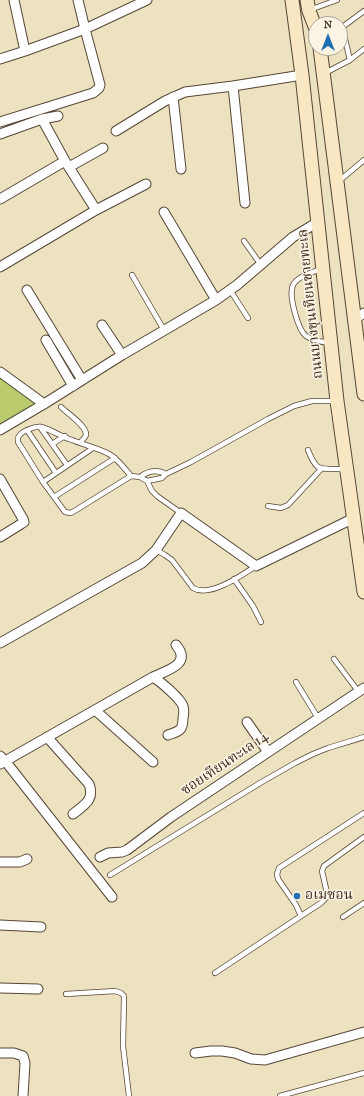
<!DOCTYPE html>
<html>
<head>
<meta charset="utf-8">
<style>
	body { margin:0 }
	#map { position:relative; width:364px; height:1096px; overflow:hidden; background:#ece2c0; font-family:"IM FELL French Canon",serif }
	canvas { display:block }
	.north { position:absolute; left:308px; top:16px; width:40px; height:40px; box-sizing:border-box; background:#fcf5e5; border:1px solid #afa495; border-radius:50%; rotate:0deg; font-size:11px; font-weight:700; line-height:16px; text-align:center; color:#3b2a1e }
	.north::after { content:''; display:block; margin:auto; width:14px; height:18px; background:#1f6fb2; clip-path:polygon(50% 0,100% 100%,50% 72%,0 100%) }
</style>
</head>
<body>
<div id="map">
<canvas width="364" height="1096"></canvas>
<div class="north">N</div>
</div>
<script>
const context = document.querySelector('canvas').getContext('2d');
context.lineJoin = 'round';
function paint(path, color) { context.fillStyle = color; context.fill(path, 'evenodd'); }
function stroke(path, color, width, dash) { context.strokeStyle = color; context.lineWidth = width; context.lineCap = dash ? 'butt' : 'round'; context.setLineDash(dash || []); context.stroke(path); }
function label(font, color, halo, rows, align = 'center') {
  context.font = font + ' "IM FELL French Canon","Noto Serif Thai",serif'; context.lineWidth = 3; context.setLineDash([]); context.textBaseline = 'middle'; context.strokeStyle = halo; context.fillStyle = color; for (const [text, x, y, turn = 0] of rows) {
    context.save(); context.translate(x, y); context.rotate((+turn || 0) * Math.PI / 180); context.textAlign = isNaN(turn) ? turn : align; if (halo) context.strokeText(text, 0, 0); context.fillText(text, 0, 0); context.restore();
  }
}
const green = new Path2D(`
	M0,378L36,404L0,426Z`);
const lane = new Path2D(`
	M315,8L337,0
	M341,28L364,11
	M350,60L364,49
	M325,73L350,60L344,35L341,28H340
	M339,181L364,160
	M244,241L261,265
	M321,269C313,272 302,275 296,281C294,283 292,286 292,289C290,299 298,330 306,336C313,341 322,342 330,343
	M132,275L164,330
	M230,290L248,318
	M61,407C67,413 87,426 86,435C85,438 82,440 80,443
	M40,427L67,465
	M27,430L56,473
	M52,444L65,436
	M93,448L43,482L65,512L71,513L76,510L131,476
	M308,450C310,455 313,463 318,467C323,470 339,469 346,469
	M140,477C148,471 157,469 166,474
	M147,481L152,491L157,496L181,513
	M43,482L18,442C18,439 17,438 19,436C22,431 35,426 41,427C52,430 62,437 72,440C84,445 98,448 109,454C118,459 124,468 131,476L140,477L147,481L162,478L166,474L191,462L268,419L294,406L312,401H336
	M54,497L115,458
	M268,506L281,508L288,505L322,468
	M156,550L165,555L172,560L193,588C210,598 242,575 256,566
	M234,579L253,606L261,622
	M334,659L358,691
	M296,682L318,718
	M110,875L260,783L295,763L313,754L328,748L364,737
	M301,916L321,903L326,898L327,893L322,871L324,866L364,837
	M343,917L364,903
	M215,973L301,916L296,905L278,879L277,874L279,868L364,813
	M66,994L115,991L121,993L124,996L123,1046L129,1096
	M280,1096L364,1073`);
const street = new Path2D(`
	M14,0L25,51
	M0,59L25,51L85,29L147,0
	M233,86L245,203
	M173,97L181,169
	M42,119L65,161L96,210
	M0,122L93,93L99,88L100,85L85,29L78,0
	M116,131L165,101L185,92L233,86L302,75
	M0,134L42,119L58,116
	M69,167L103,148
	M0,199L65,161
	M164,212L216,300
	M0,267L96,210L146,184
	M27,290L82,380
	M355,319L364,313
	M102,325L122,355
	M46,340L73,386
	M0,372L44,404
	M0,430L44,404L122,355L216,300L237,285L293,237L318,222
	M0,479L23,519L24,522L21,524L0,537
	M0,643L142,563L156,550L181,513L256,566L354,518
	M153,677C168,670 192,664 176,645
	M95,710L153,762
	M247,722L268,752
	M47,737L89,784C95,800 84,805 73,814
	M0,756L6,762L112,897
	M0,764L153,677C161,682 180,698 183,706C184,710 184,714 183,718C183,731 179,731 168,735
	M100,857L108,853L122,852L127,850L171,817L364,688
	M0,862H20L27,859
	M0,925L41,927
	M0,988L38,989
	M0,1053H14L23,1056L25,1063L23,1096
	M195,1053L211,1051H222L235,1053L251,1059L265,1060L364,1032`);
const secondary = new Path2D(`
	M292,0L302,75L337,401L364,592
	M307,0L309,11L316,29
	M320,48L364,394`);
const markers = [
	[297,896,4,"#1f6fb2"]
];
const streetNames = [
	["ถนนบางขุนเทียนชายทะเล",311,304,-96],
	["ซอยเทียนทะเล 14",225,764,-34]
];
const poiNames = [
	["อเมซอน",305,896]
];
paint(green, '#bacb6e');
stroke(lane, '#564636', 6);
stroke(street, '#564636', 11);
stroke(secondary, '#564636', 15);
stroke(lane, '#fff', 4.5);
stroke(street, '#fff', 9);
stroke(secondary, '#f9e7c3', 13);
for (const [x, y, r, color] of markers) { const dot = new Path2D(); dot.arc(x, y, r, 0, 2 * Math.PI); context.fillStyle = color; context.fill(dot); stroke(dot, '#fcf5e5', 1.5); }
label('14px', '#3b2a1e', '#fcf5e5', streetNames);
label('14px', '#3b2a1e', '#fcf5e5', poiNames, 'left');
</script>
</body>
</html>
